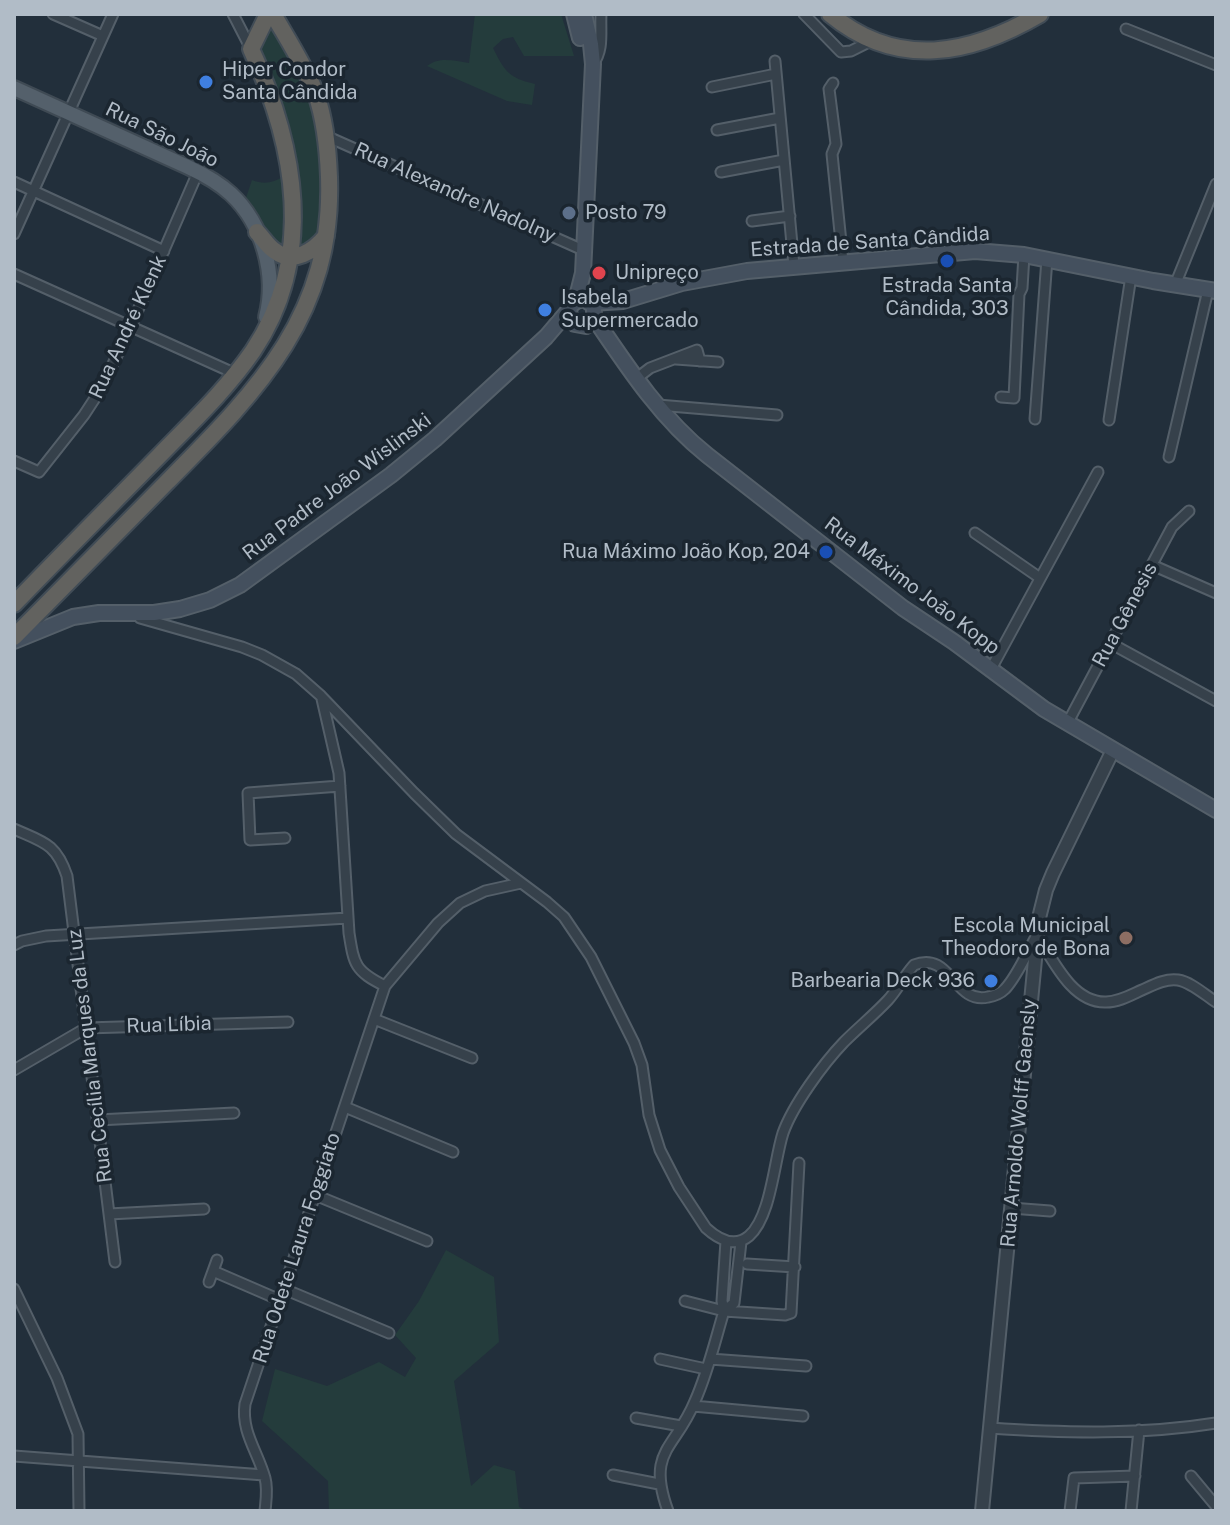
<!DOCTYPE html>
<html>
<head>
<meta charset="utf-8">
<style>
	body { margin:0 }
	#map { position:relative; width:1230px; height:1525px; overflow:hidden; background:#222f3b; font-family:"Public Sans",sans-serif }
	canvas { display:block }
	.frame { position:absolute; inset:0; border:16px solid #b1bcc7; pointer-events:none }
</style>
</head>
<body>
<div id="map">
<canvas width="1230" height="1525"></canvas>
<div class="frame"></div>
</div>
<script>
const context = document.querySelector('canvas').getContext('2d');
context.lineJoin = 'round';
function paint(path, color) { context.fillStyle = color; context.fill(path, 'evenodd'); }
function stroke(path, color, width, dash) { context.strokeStyle = color; context.lineWidth = width; context.lineCap = dash ? 'butt' : 'round'; context.setLineDash(dash || []); context.stroke(path); }
function label(font, color, halo, rows, align = 'center') {
  context.font = font + ' "Public Sans",sans-serif'; context.lineWidth = 7; context.setLineDash([]); context.textBaseline = 'middle'; context.strokeStyle = halo; context.fillStyle = color; for (const [text, x, y, turn = 0] of rows) {
    context.save(); context.translate(x, y); context.rotate((+turn || 0) * Math.PI / 180); context.textAlign = isNaN(turn) ? turn : align; if (halo) context.strokeText(text, 0, 0); context.fillText(text, 0, 0); context.restore();
  }
}
const green = new Path2D(`
	M475,14H561L574,56H524L513,37L503,39L493,48C505,72 509,78 535,84L532,105L507,101L427,66C440,56 454,61 469,63Z
	M269,20C281,41 294,63 304,85C325,131 322,183 320,231L305,245L297,248L261,52L260,48Z
	M284,176L286,249L272,239L255,210L246,198L252,180C264,185 273,183 284,176Z
	M446,1250L494,1277L499,1342L454,1381L471,1486L494,1465L515,1471L519,1507L527,1511H329L328,1481L262,1421L275,1369L327,1386L379,1362L405,1377L416,1358L395,1335L419,1301Z`);
const minor = new Path2D(`
	M53,14L103,36
	M233,14L251,49
	M804,14L841,52L851,51L873,40
	M1126,29L1216,65
	M775,61L794,266
	M593,64C604,50 600,32 601,14
	M833,83L829,89L836,144L832,154L843,262
	M712,87L776,74
	M717,130L780,118
	M326,136L583,250
	M721,172L784,160
	M14,182L164,251
	M752,221L790,216
	M14,234L113,14
	M14,274L236,374
	M1175,285L1216,184
	M676,359L718,362
	M637,378L650,368L697,350L700,361
	M1001,397L1014,398L1019,294L1022,288L1024,255
	M658,405L777,415
	M1035,419L1047,259
	M1109,420L1131,276
	M1169,457L1208,290
	M14,461L39,472L84,415L101,389L131,326L198,172
	M975,533L1040,578
	M1152,565L1216,593
	M140,618L242,647L262,655L296,674L321,696L414,793L456,834L547,902L564,917L591,957L634,1043L642,1065L649,1115L660,1150L679,1187L706,1228C718,1239 735,1248 749,1236C771,1217 774,1161 783,1133C793,1105 823,1064 844,1042C859,1027 874,1015 888,1000C898,989 904,976 914,965C951,950 954,1005 988,997C994,996 1000,994 1005,989C1018,975 1027,952 1037,935C1053,960 1072,1003 1106,1002C1119,1002 1131,995 1142,990C1153,985 1166,978 1178,980C1191,982 1205,995 1216,1002
	M1110,643L1216,701
	M991,669L1098,472
	M322,699L339,773L349,933C354,965 355,971 385,986
	M1067,724L1172,527L1189,511
	M14,829C43,842 56,843 67,876L115,1262
	M285,838L250,840L248,793L340,786
	M14,945L22,941L46,936L348,918
	M374,1019L472,1058
	M14,1070L86,1028L288,1022
	M345,1107L453,1152
	M98,1120L234,1113
	M315,1195L427,1241
	M1011,1208L1050,1211
	M109,1214L204,1209
	M747,1264L795,1267
	M213,1271L280,1300
	M209,1282L217,1260
	M14,1289L57,1378L78,1434L79,1511
	M284,1289L389,1333
	M685,1301L724,1311L785,1315L791,1313L799,1163
	M724,1311L734,1303L741,1242
	M660,1359L706,1369
	M710,1359L806,1366
	M693,1406L803,1416
	M636,1418L681,1426
	M990,1428C1065,1433 1142,1435 1216,1423
	M14,1456L264,1475
	M613,1475L659,1484
	M1191,1476L1216,1506
	M265,1511C266,1500 268,1489 265,1478C258,1452 241,1432 245,1404L385,986L438,923L460,903L485,891L521,883
	M668,1511C646,1450 675,1450 695,1401C708,1372 715,1341 724,1311L722,1301L726,1241
	M1070,1511L1074,1478L1135,1476
	M1131,1511L1139,1430`);
const tertiary = new Path2D(`
	M982,1511L1039,918L1046,890L1053,873L1113,750`);
const secondary = new Path2D(`
	M574,14L580,38
	M584,14L591,44L593,64L583,273L576,301L570,306L569,314L575,324L586,326
	M576,301L584,299L594,306V318L599,325C630,371 663,420 707,455L903,608L954,642L1044,709L1216,810
	M591,303L623,301L682,283L747,271L975,251L1024,255L1153,281L1216,291
	M14,641L73,617L99,613H154L180,609L210,600L240,585L391,475L435,439L546,337L569,310`);
const primary = new Path2D(`
	M14,88L188,167C203,174 218,182 231,194C263,224 277,275 266,317`);
const trunk = new Path2D(`
	M830,14C898,70 970,55 1040,14
	M257,232C263,238 268,247 275,251C293,265 314,251 326,236
	M14,604C62,554 111,505 159,456C192,422 226,390 253,351C316,257 296,146 251,49L268,14
	M14,637C65,585 116,533 167,482C257,391 334,315 329,177C328,150 325,120 316,94C305,66 288,40 273,14`);
const markers = [
	[206,82,8,"#3f7fe0"],
	[569,213,8,"#5c6f8a"],
	[947,261,8,"#1a4fb4"],
	[599,273,8,"#e0444e"],
	[545,310,8,"#3f7fe0"],
	[826,552,8,"#1a4fb4"],
	[1126,938,8,"#8d6e63"],
	[991,981,8,"#3f7fe0"]
];
const poiNames = [
	["Hiper Condor",222,70],
	["Santa Cândida",222,93],
	["Posto 79",585,213],
	["Unipreço",615,273],
	["Estrada Santa",947,286,"center"],
	["Cândida, 303",947,309,"center"],
	["Isabela",561,298],
	["Supermercado",561,321],
	["Rua Máximo João Kop, 204",810,552,"right"],
	["Escola Municipal",1110,926,"right"],
	["Theodoro de Bona",1110,949,"right"],
	["Barbearia Deck 936",975,981,"right"]
];
const streetNames = [
	["Rua São João",162,135,26],
	["Rua Alexandre Nadolny",455,193,24],
	["Estrada de Santa Cândida",870,242,-4],
	["Rua André Klenk",128,327,-65],
	["Rua Padre João Wislinski",337,487,-37],
	["Rua Máximo João Kopp",912,586,37],
	["Rua Gênesis",1125,615,-62],
	["Rua Líbia",169,1025,-2],
	["Rua Cecília Marques da Luz",90,1056,-97],
	["Rua Arnoldo Wolff Gaensly",1019,1123,-85],
	["Rua Odete Laura Foggiato",297,1248,-72]
];
paint(green, '#243c3c');
stroke(minor, '#545f69', 13);
stroke(tertiary, '#545f69', 16);
stroke(secondary, '#545f69', 18);
stroke(primary, '#3f4a54', 18);
stroke(trunk, '#414c56', 20);
stroke(minor, '#36414b', 9);
stroke(tertiary, '#36414b', 12);
stroke(secondary, '#44505e', 14);
stroke(primary, '#54606b', 14);
stroke(trunk, '#62625f', 16);
for (const [x, y, r, color] of markers) { const dot = new Path2D(); dot.arc(x, y, r, 0, 2 * Math.PI); context.fillStyle = color; context.fill(dot); stroke(dot, '#1b2630', 3); }
label('20px', '#b1bcc7', '#1b2630', poiNames, 'left');
label('20px', '#b1bcc7', '#1b2630', streetNames);
</script>
</body>
</html>
